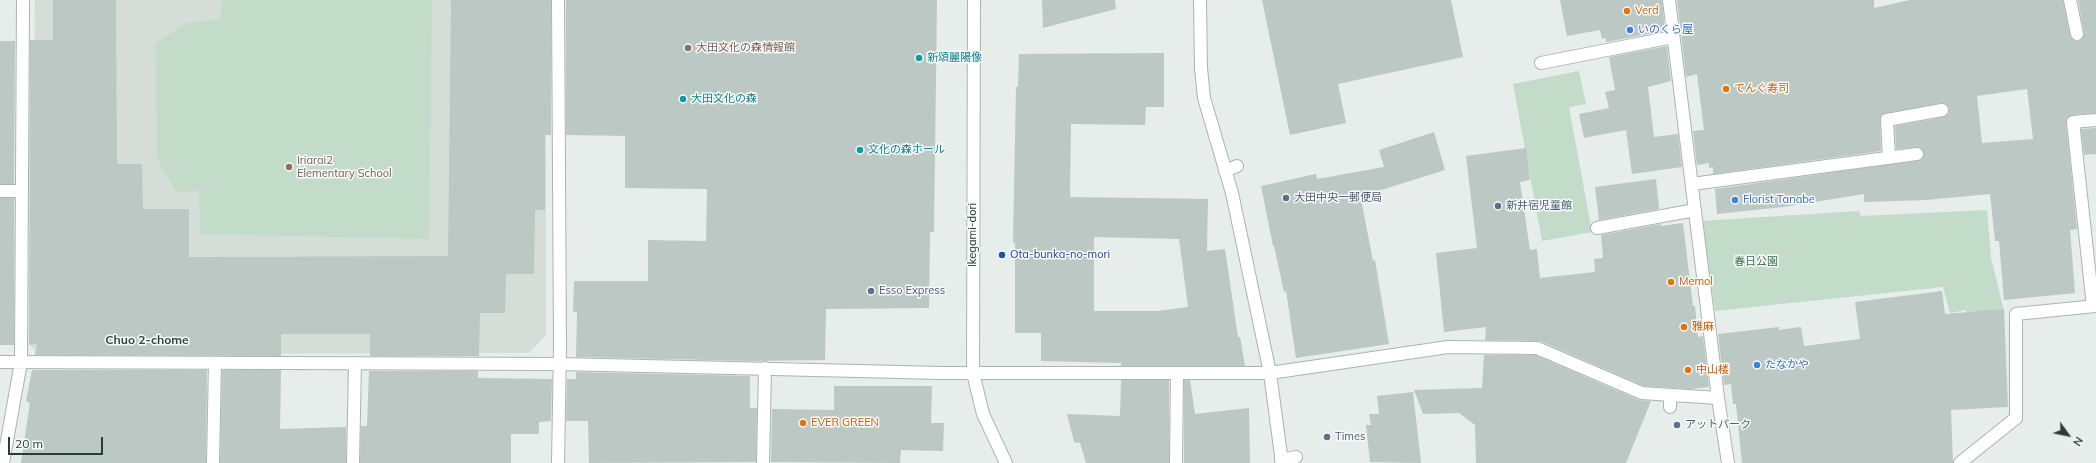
<!DOCTYPE html>
<html>
<head>
<meta charset="utf-8">
<style>
	body { margin:0 }
	#map { position:relative; width:2096px; height:463px; overflow:hidden; background:#e6edea; font-family:Mulish,sans-serif }
	canvas { display:block }
	.north { position:absolute; left:2048px; top:415px; width:40px; height:40px; -webkit-text-stroke:3px #f7faf8; paint-order:stroke; rotate:123deg; font-size:11px; font-weight:700; line-height:16px; text-align:center; color:#273e38 }
	.north::after { content:''; display:block; margin:auto; width:14px; height:18px; background:#273e38; clip-path:polygon(50% 0,100% 100%,50% 72%,0 100%) }
	.scale { position:absolute; left:8px; top:437px; width:95px; height:18px; box-sizing:border-box; border:2px solid #273e38; border-top:0; padding-left:5px; font-size:12px; line-height:14px; white-space:nowrap; color:#273e38; -webkit-text-stroke:3px #f7faf8; paint-order:stroke }
</style>
</head>
<body>
<div id="map">
<canvas width="2096" height="463"></canvas>
<div class="north">N</div>
<div class="scale">20 m</div>
</div>
<script>
const context = document.querySelector('canvas').getContext('2d');
context.lineJoin = 'round';
function paint(path, color) { context.fillStyle = color; context.fill(path, 'evenodd'); }
function stroke(path, color, width, dash) { context.strokeStyle = color; context.lineWidth = width; context.lineCap = dash ? 'butt' : 'round'; context.setLineDash(dash || []); context.stroke(path); }
function label(font, color, halo, rows, align = 'center') {
  context.font = font + ' Mulish,"Noto Sans JP",sans-serif'; context.lineWidth = 3; context.setLineDash([]); context.textBaseline = 'middle'; context.strokeStyle = halo; context.fillStyle = color; for (const [text, x, y, turn = 0] of rows) {
    context.save(); context.translate(x, y); context.rotate((+turn || 0) * Math.PI / 180); context.textAlign = isNaN(turn) ? turn : align; if (halo) context.strokeText(text, 0, 0); context.fillText(text, 0, 0); context.restore();
  }
}
const built = new Path2D(`
	M35,0H546V335L529,353L39,354L31,347Z`);
const green = new Path2D(`
	M222,0H432L429,239L200,234L199,191L177,192L157,159L156,43L186,23L220,19Z
	M1579,71L1586,104L1569,107L1592,232L1542,241L1513,84Z
	M1987,210L1991,258L2003,307L2000,332L1970,337L1966,310L1950,313L1943,287L1715,311L1701,221L1859,211L1861,216Z`);
const building = new Path2D(`
	M53,0H116L117,164H142L143,209H189V257L448,256L451,0H551V135H545V210H535L534,274H506L505,313H480L479,356H370V334H281V356L35,355L37,344L29,345L30,40H53Z
	M566,0H937L934,232H930L929,308L826,309L825,360L751,361L576,357L577,312H573L574,281H648V240L706,241L707,189L625,188V136L566,135Z
	M1042,0H1115L1116,9L1043,28Z
	M1262,0H1451L1463,57L1338,84L1346,123L1290,135Z
	M1560,0H1662L1665,31L1606,42V38L1602,39L1600,30L1567,36Z
	M1677,0H1874V8L1910,0H2063L2070,36L2074,41H2078L2082,39L2084,33L2078,0H2096V113L2072,115L2066,119V122L2077,229L2070,230L2075,293L2004,300L1999,241H1995L1990,194L1926,200L1864,202V194L1783,207L1717,214L1715,189L1921,160L1924,153L1920,147L1896,149L1895,126L1944,117L1949,113V108L1945,103H1941L1883,114L1880,120L1881,151L1713,174V167L1709,168V163L1697,165L1693,131L1704,130L1697,74L1686,77ZM2027,89L2033,139L1982,143L1977,96Z
	M0,41H15L14,184H0Z
	M1667,46L1671,81L1648,87L1654,137L1678,134L1682,167L1632,174L1626,130L1584,138L1579,114L1609,108L1605,92L1615,90L1609,57Z
	M1164,53V107H1146L1145,125L1071,124L1070,197L1208,199L1207,251L1225,249L1238,337H1240L1245,366H1121V363L1041,361V333H1015V243H1013L1016,87H1018L1019,54ZM1094,237L1179,239L1188,307L1158,311H1094Z
	M2096,128V154L2084,155L2081,129Z
	M1434,132L1445,170L1362,196L1361,199L1373,261L1375,260L1389,344L1296,358L1286,291L1284,292L1274,246H1273L1261,186L1316,174L1317,179L1384,167L1379,150Z
	M1526,148L1530,180L1520,182L1530,250L1537,249L1540,278L1595,272L1594,259L1603,258L1601,235L1661,224V226L1683,223L1693,306H1695L1698,337L1703,336L1709,387L1690,389L1644,386L1540,341L1485,340L1486,327L1444,332L1436,253L1477,248L1466,156Z
	M1656,179L1659,209L1599,220L1595,187Z
	M0,198H14V345H0Z
	M1942,291L1945,314L2004,309L2008,407L1951,410L1953,463H1742L1736,404H1733L1731,384L1724,385L1718,334L1779,327V330L1801,327L1804,346L1860,339L1855,302Z
	M1484,355H1535L1639,400L1651,401L1626,463H1476L1475,425L1459,413L1423,414L1414,390L1482,388Z
	M32,370H207L206,463H21L30,403L26,401Z
	M222,370H281L280,429L346,427V463H220Z
	M369,371H478V378L552,379L551,421L539,422V434H511V463H360L361,426H367Z
	M576,372L750,376V408H757L756,462L589,463L588,421H566L567,379H576Z
	M1121,380H1169V463H1086L1080,443L1074,442L1067,414L1120,416Z
	M1184,380H1190L1195,414L1249,408L1250,463H1184Z
	M834,386H932L931,423H944L943,451L901,450L900,463L771,462L772,409L834,410Z
	M1413,392L1421,463L1370,462L1366,425H1371L1369,414H1379L1377,396Z`);
const lane = new Path2D(`
	M2070,0L2077,34
	M1541,63L1673,37
	M1889,158L1887,120L1942,110
	M1225,171L1237,166
	M0,191H21
	M1597,228L1695,210
	M2093,306L2073,122L2096,120
	M1270,373L1448,347L1537,348L1642,393L1718,398
	M1670,407V395
	M1281,460L1296,457
	M213,463L215,363
	M353,463L355,363
	M763,463L765,368
	M1176,463L1177,373
	M1960,463L2016,418`);
const street = new Path2D(`
	M1200,0L1201,68L1204,98L1232,193L1270,373L1282,463
	M1669,0L1718,398L1728,463
	M1692,184L1917,154
	M0,362L560,364L942,373H1270
	M2016,418V314L2096,306
	M3,463L21,362L23,0
	M558,463L560,346L558,0`);
const secondary = new Path2D(`
	M974,0L973,373L983,414L1006,463`);
const markers = [
	[1627,11,4,"#e8710a"],
	[1630,30,4,"#3f7fe0"],
	[688,48,4,"#8d6e63"],
	[919,58,4,"#0f9aa8"],
	[1726,89,4,"#e8710a"],
	[683,99,4,"#0f9aa8"],
	[860,150,4,"#0f9aa8"],
	[289,167,4,"#8d6e63"],
	[1286,198,4,"#5c6f8a"],
	[1735,200,4,"#3f7fe0"],
	[1498,206,4,"#5c6f8a"],
	[1002,255,4,"#1a4fb4"],
	[1671,282,4,"#e8710a"],
	[871,291,4,"#5c6f8a"],
	[1684,327,4,"#e8710a"],
	[1757,365,4,"#3f7fe0"],
	[1688,370,4,"#e8710a"],
	[803,423,4,"#e8710a"],
	[1677,425,4,"#5c6f8a"],
	[1327,437,4,"#5c6f8a"]
];
const foodNames = [
	["Verd",1635,11],
	["てんぐ寿司",1734,89],
	["Memol",1679,282],
	["雅麻",1692,327],
	["中山楼",1696,370],
	["EVER GREEN",811,423]
];
const shopNames = [
	["いのくら屋",1638,30],
	["Florist Tanabe",1743,200],
	["たなかや",1765,365]
];
const educationNames = [
	["大田文化の森情報館",696,48],
	["Iriarai2",297,161],
	["Elementary School",297,174]
];
const cultureNames = [
	["新頌麗陽像",927,58],
	["大田文化の森",691,99],
	["文化の森ホール",868,150]
];
const serviceNames = [
	["大田中央一郵便局",1294,198],
	["新井宿児童館",1506,206],
	["Esso Express",879,291],
	["アットパーク",1685,425],
	["Times",1335,437]
];
const streetNames = [
	["Ikegami-dori",973,235,-90]
];
const transitNames = [
	["Ota-bunka-no-mori",1010,255]
];
const parkNames = [
	["春日公園",1756,262]
];
const neighbourhoodNames = [
	["Chuo 2-chome",147,340]
];
paint(built, '#d5ddd9');
paint(green, '#c2dcc9');
paint(building, '#bcc8c3');
stroke(lane, '#a9b5b1', 14);
stroke(street, '#a9b5b1', 14);
stroke(secondary, '#a6b8b2', 14);
stroke(lane, '#fff', 12);
stroke(street, '#fff', 12);
stroke(secondary, '#fff', 12);
for (const [x, y, r, color] of markers) { const dot = new Path2D(); dot.arc(x, y, r, 0, 2 * Math.PI); context.fillStyle = color; context.fill(dot); stroke(dot, '#f7faf8', 1.5); }
label('11px', '#c56008', '#f7faf8', foodNames, 'left');
label('11px', '#366cbe', '#f7faf8', shopNames, 'left');
label('11px', '#785e54', '#f7faf8', educationNames, 'left');
label('11px', '#0d838f', '#f7faf8', cultureNames, 'left');
label('11px', '#4e5e75', '#f7faf8', serviceNames, 'left');
label('11px', '#273e38', '#f7faf8', streetNames);
label('11px', '#164399', '#f7faf8', transitNames, 'left');
label('11px', '#35704d', '#f7faf8', parkNames);
label('bold 12px', '#254e44', '#f7faf8', neighbourhoodNames);
</script>
</body>
</html>
